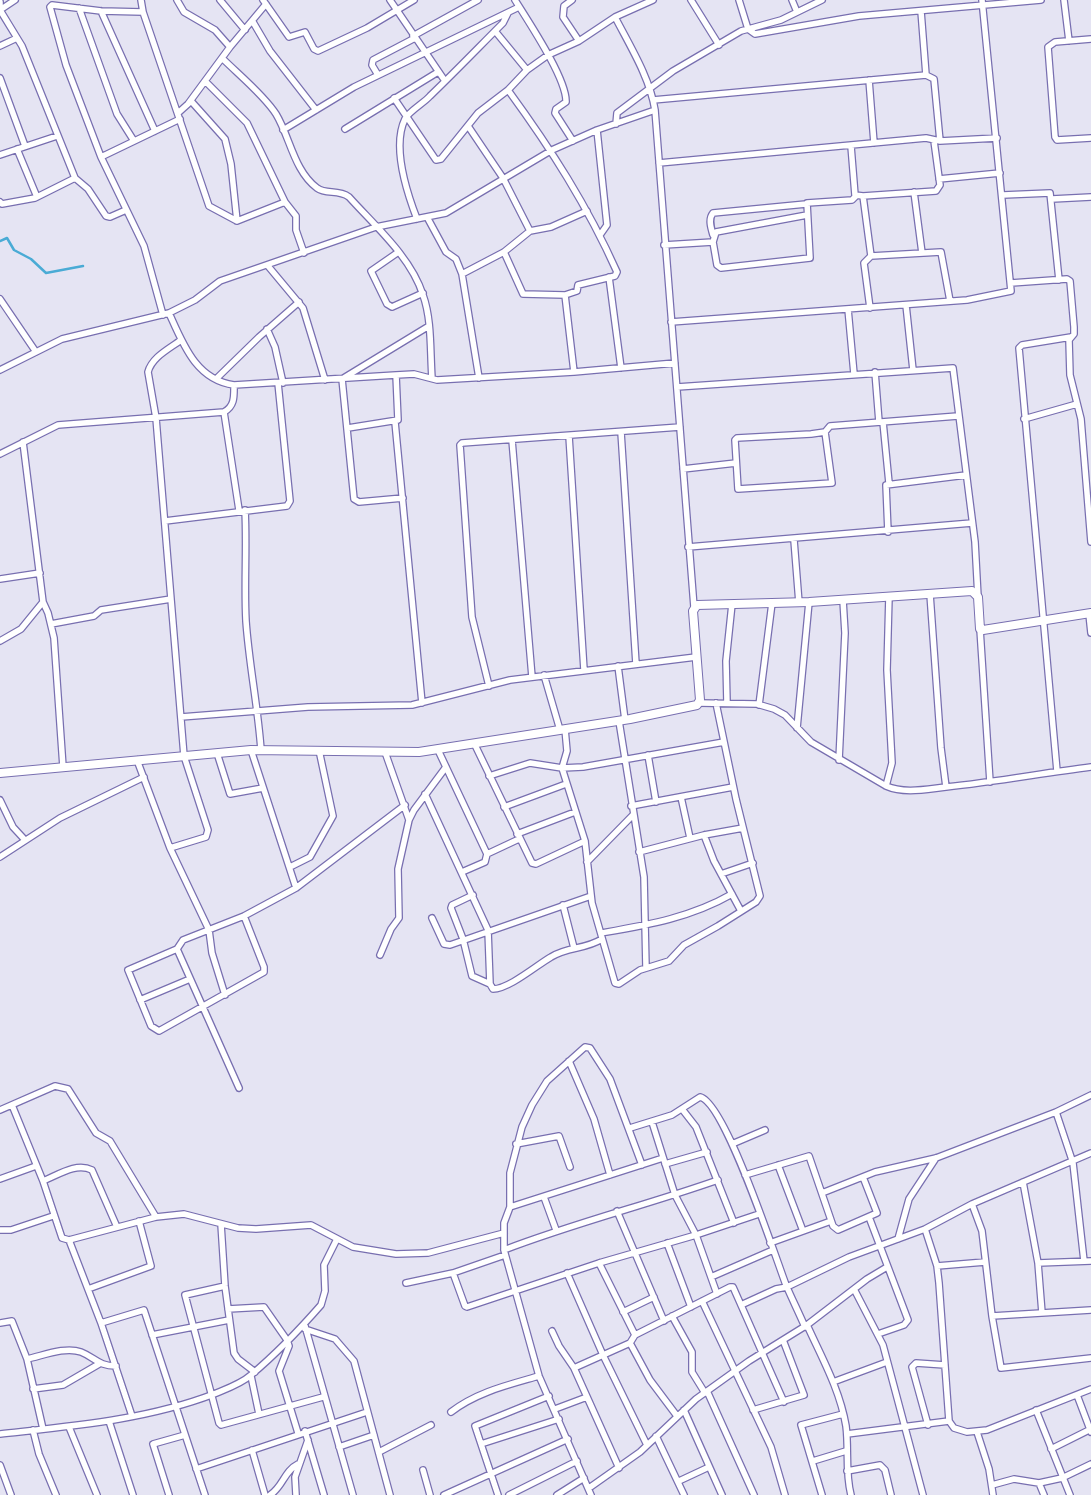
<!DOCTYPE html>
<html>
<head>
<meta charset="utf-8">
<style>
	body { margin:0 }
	canvas { display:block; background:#e5e4f3 }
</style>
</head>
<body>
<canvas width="1091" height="1495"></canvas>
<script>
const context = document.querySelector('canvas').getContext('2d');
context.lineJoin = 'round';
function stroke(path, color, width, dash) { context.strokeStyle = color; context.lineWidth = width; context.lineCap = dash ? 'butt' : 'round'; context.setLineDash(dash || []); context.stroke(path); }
const stream = new Path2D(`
	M0,241L7,238L14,250L31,259L46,273L83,266`);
const minor = new Path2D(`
	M141,0L143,12L209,206L237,221L285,202
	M177,0L184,12L215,30L230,47
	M220,0L245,30
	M263,0L289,37L305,32L314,49L318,51L367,28L414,0
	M390,0L445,81
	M515,0C528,21 567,79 566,102L556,109L555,113L573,141
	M572,0L564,6L563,17L579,41
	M691,0L719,45
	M739,0L748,29L755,34L859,16L1041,0
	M792,0L797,12
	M1064,0L1069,41
	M0,2V10L22,46L75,178L88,189L106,216L110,217L126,210
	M79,8L117,114L134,141
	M0,10L15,0
	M101,11L155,131
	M921,11L926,75
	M143,12L101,11L52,5L50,7L66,65L101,157L144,246L163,315
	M615,17C630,46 650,78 655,110L694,607
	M253,22L270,51L316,110
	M495,31L527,70
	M413,36L478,0
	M1091,39L1055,42L1048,47L1055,137L1057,140L1091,138
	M0,46L17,38
	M222,58C238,74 264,95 276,114C290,137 294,171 317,188C326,195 338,189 349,197C375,226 411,257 423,295C432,320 430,351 432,378
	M378,75L372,65L373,60L415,38
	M0,78L25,146
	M869,80L874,143
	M205,81L247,123L285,202L296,216V230L304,253
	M508,90C551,149 587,205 617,272L615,276L578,285L577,291L565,295
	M394,98L436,160L441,159L478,113L508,90L527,70L548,55L579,41L615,17L653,0
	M653,100L926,75L934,79L940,141
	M191,101L225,139L231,164L237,221
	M178,113L188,104L230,47L266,4
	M616,124L617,113L673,71L741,31L781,20L822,0
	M468,126L503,178L530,231
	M345,129L438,72
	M283,130L354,87L519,7
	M597,130L607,225L600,235
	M851,146L855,195L863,196L936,191L940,185L934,141
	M17,149L37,197
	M0,155L57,136
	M101,157L180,119
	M659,163L926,138L940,141L997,138
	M939,179L1000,173
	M914,192L922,253
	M1003,195L1050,193L1059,280
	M863,196L871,256
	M1052,199L1091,197
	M0,202L2,204L35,198L75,178
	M807,215L716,232L713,242L717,265L721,268L810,258L807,203L852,200L856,196
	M427,217L446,252L456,259L462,274L479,378
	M417,219C407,193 392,146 405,119C409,111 424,103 430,96C455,72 479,47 503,23L508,13
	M713,235C711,228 708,219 713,213L806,204
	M664,245L713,242
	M504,252L523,294L565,295L574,372
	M397,253L371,271L387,304L392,307L423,293
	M268,266L303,308L325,380
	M462,274L504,252L530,231L551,227L587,211
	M609,277L621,368
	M1011,283L1067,279L1070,281L1074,327V334L1069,340L1070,375L1081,419L1091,542
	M0,299L36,352
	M906,305L913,370
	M870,308L864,263L871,256L941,252L950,301
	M848,309L854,374
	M169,313C183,344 196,380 234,385L396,375L414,374L437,380L574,372L675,363
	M671,322L967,300L1011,291L982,0
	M267,329L275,347L283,383
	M0,370L62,339L169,313L195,300L220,281L376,227L446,213L552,150L597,130L655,110
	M875,372L879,422
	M216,379L259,337L299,302
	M677,387L953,368L975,542L978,597
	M224,412L239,510
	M1024,419L1077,404
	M395,422L422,703
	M883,422L889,483
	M348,428L398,420L396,375
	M621,432L636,664
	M825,432L832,483L738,489L735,440L737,438L811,434L825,432L830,426L958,416
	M569,436L584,670
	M512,440L532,677
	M23,442L43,602L48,613L54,638L63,767
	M0,454L58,425L224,412C235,406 234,396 234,385
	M683,469L736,463
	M403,498L359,502L354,499L342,379L429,326
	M245,510C247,547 244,584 246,621C249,664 258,707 261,750
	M165,521L287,506L290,501L278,383
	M888,532L886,485L966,475
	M794,540L799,603
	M688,547L972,523
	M0,579L40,573
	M930,594L941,748L946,787
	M1089,614L1091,633
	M51,624L94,616L101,610L171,599
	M980,629L990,782
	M0,641L21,629L43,602
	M618,666L625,720
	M544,675L560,730
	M489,686L472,617L460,445L462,443L680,427
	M699,703L757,704L774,709L785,715L811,742L886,786C904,794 927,789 946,787C995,782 1043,773 1091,767
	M727,703L726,661L732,604
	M759,705L772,603
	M181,717L308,707L412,705L510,680L696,657
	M619,721L644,877L646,968
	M797,728L809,602
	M565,729L567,751L562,768L585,841L592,903L615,983L619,984L640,970L669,961L684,945L718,926L756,902L760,896L736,799L716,703
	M475,745L532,863L536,864L585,841
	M251,750L296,888
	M438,750L487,854L485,862L462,872
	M385,752L409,820
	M217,753L230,794L263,788
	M648,755L656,802
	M137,760L170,848L209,930L212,953L225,995
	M839,760L845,633L843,600
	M1057,771L1019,348L1022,345L1071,337
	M489,776L530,763L562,768L583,767L724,742
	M886,786L892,763L887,670L889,596
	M425,794L488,930L490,984
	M681,797L690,838
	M0,800L13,827L25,840
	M631,806L733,787
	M504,807L566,784
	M517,834L575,812
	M704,835L714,861L741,911
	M170,848L206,837L208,830L184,756L156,418L148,372C152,357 169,349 181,340
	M639,852L704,835L743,828
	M487,854L519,839
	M0,857L60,818L144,777
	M587,862L633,815
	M290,867L310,857L333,816L319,750
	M721,874L753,863
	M473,895L452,905L451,908L463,939L472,976L490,984L493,989C509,989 537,965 551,957C569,946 584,950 602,939
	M563,905L574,948
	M432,918L444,944L450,945L591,896
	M601,933C647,925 690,918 732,894
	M177,949L128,970L151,1026L159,1031L264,972V967L244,916
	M380,955L391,929L399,918L398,869L409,820L414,810L446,767
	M140,1000L190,979
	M569,1061L594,1119L610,1175
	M239,1088L177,949L183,940L244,916L296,888L405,805
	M12,1105L43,1181L62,1238L69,1240L156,1217L184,1214L238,1228L256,1229L311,1225L353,1247L396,1254L428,1253L504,1233
	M682,1109L696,1127L734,1223
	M0,1110L55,1086L68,1089L96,1133L110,1141L156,1217
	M1056,1112L1091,1095
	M652,1122L675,1195L696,1235L717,1294
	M630,1128L672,1115L700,1097C725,1102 775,1256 786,1285C792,1299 799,1313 805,1327
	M516,1144L559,1136L570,1167
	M732,1144L765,1130
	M665,1164L707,1152
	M778,1165L803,1231
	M745,1175L809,1156L833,1226L838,1230L877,1213L863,1177
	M0,1179L36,1166
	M43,1181C58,1175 76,1162 92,1170L117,1227
	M1023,1182L1038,1263L1042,1313
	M822,1193L875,1172L936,1158L1056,1112L1073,1163L1084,1261
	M544,1197L556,1230
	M972,1204L982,1231L992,1316L1001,1368L1091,1358
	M510,1207L663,1158
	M617,1211L664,1321
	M869,1217L908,1320L904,1325L878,1334
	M221,1224L225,1286L234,1353L238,1359L255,1372
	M925,1229L937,1266L939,1283L949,1421L954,1428L967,1432L987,1430L1091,1389
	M0,1230H11L53,1216
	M898,1239L909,1199L936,1158
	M69,1240L101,1323L132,1416
	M667,1243L691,1307
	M770,1243L831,1221
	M504,1250C574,1223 647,1205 718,1180
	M599,1263L635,1335
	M1038,1263L1091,1261
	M937,1266L985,1262
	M453,1273L465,1306L467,1307L599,1263L696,1235L759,1214
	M567,1273L603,1355L647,1445
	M711,1277L773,1250
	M406,1283L453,1273L505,1255
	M225,1286L185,1295L219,1423L221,1425L323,1397
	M88,1289L151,1266L139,1221
	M854,1289L883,1345L923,1495
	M702,1301L771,1447L785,1495
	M741,1305L776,1289L787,1287L849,1257L925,1229L972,1204L1091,1153
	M228,1309L264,1307L287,1340L289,1346L279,1371L298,1433
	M623,1312L654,1297
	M672,1316L692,1352V1372L705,1393
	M992,1316L1091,1310
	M0,1323L12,1321L27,1359L43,1429
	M101,1323L144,1310L205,1495
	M807,1325C822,1358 840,1390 846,1426C849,1449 845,1472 851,1495
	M305,1326L353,1495
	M305,1329L335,1339L354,1361L390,1495
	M552,1331L559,1346L574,1368L619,1468
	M152,1335L229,1320
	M630,1343L650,1380L677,1416
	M27,1359C42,1356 65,1346 81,1352C96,1358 98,1366 116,1366
	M574,1368L630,1343L635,1335L730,1287H733L784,1402
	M251,1376L259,1414
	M833,1382L887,1362
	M33,1389L63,1385L99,1364
	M707,1391L754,1495
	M1077,1395L1091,1432
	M555,1409L587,1397
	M684,1410L722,1495
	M753,1410L804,1395L783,1340
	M1036,1410L1070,1495
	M451,1412C477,1392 508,1385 539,1376
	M109,1421L133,1495
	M928,1425L912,1367L916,1363L945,1365
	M69,1427L97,1495
	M33,1430L39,1454L56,1495
	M305,1431L324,1495
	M977,1432L989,1469L993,1495
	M0,1434C72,1426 146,1420 214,1394C226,1389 241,1384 251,1375C276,1354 300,1329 321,1305L325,1291L324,1265L337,1239
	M847,1434L949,1421
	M656,1436L684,1495
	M481,1444L559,1419
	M339,1447L374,1435
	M1051,1449L1091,1429
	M252,1450L265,1495
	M379,1452L431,1425
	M813,1461L846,1451
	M0,1465L11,1495
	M196,1469L367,1412
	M423,1470L430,1495
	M847,1471L880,1465L885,1470L891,1495
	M679,1481L709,1467
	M1039,1483L1044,1495
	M992,1485L1014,1479L1039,1483L1062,1478L1091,1464
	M589,1488L640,1452L696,1399L749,1361L807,1325L867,1279L887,1267
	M169,1495L153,1444L185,1435
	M270,1495C283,1487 284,1471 298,1464
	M296,1495L295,1477L308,1440
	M444,1495L568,1439
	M498,1495L475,1426L549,1396
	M509,1495L577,1461
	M557,1495L584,1478
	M591,1495L539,1376L504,1250V1223L510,1207V1173L522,1127L532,1105L547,1081L585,1047L590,1048L610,1079L642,1165
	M822,1495L801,1425L843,1414`);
const tertiary = new Path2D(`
	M0,773L251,750L419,752L630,719L697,705L700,700L693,611L697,605L809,602L972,591L978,597L980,629L983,630L1091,613`);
stroke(stream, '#4aabd5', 2.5);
stroke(minor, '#786fb0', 8);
stroke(tertiary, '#786fb0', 10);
stroke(minor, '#fff', 5.5);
stroke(tertiary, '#fff', 8);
</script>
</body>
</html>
